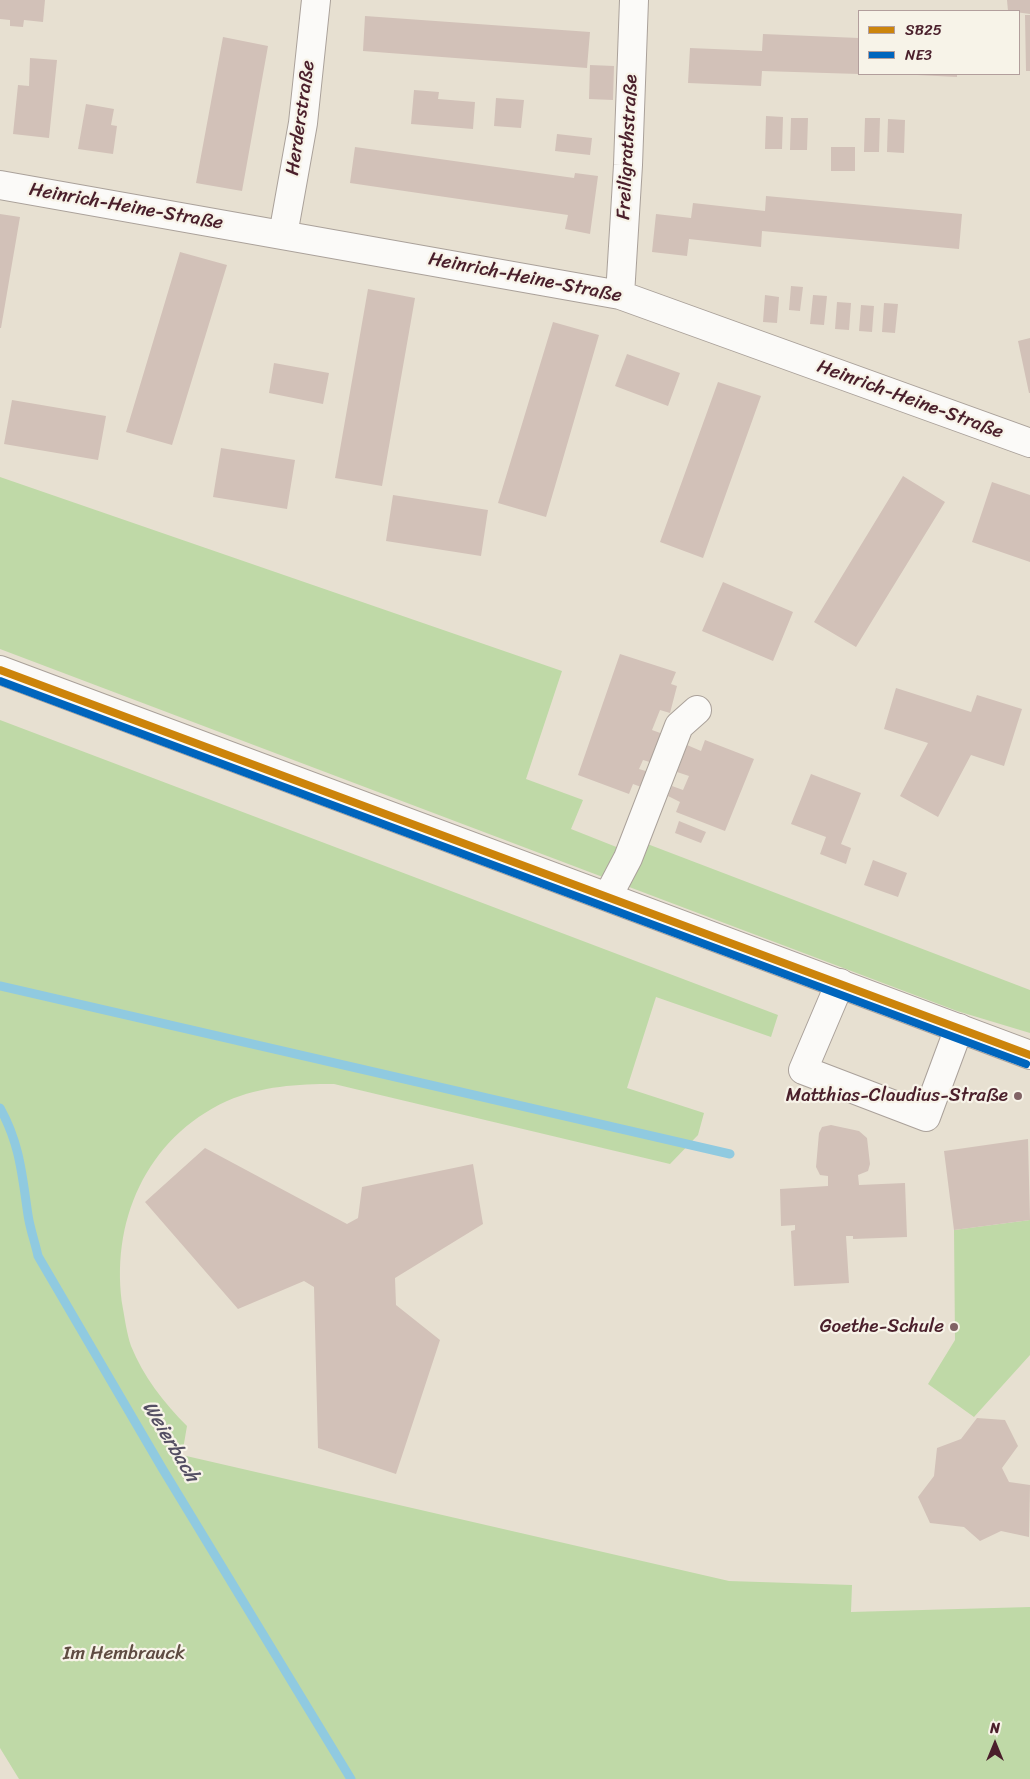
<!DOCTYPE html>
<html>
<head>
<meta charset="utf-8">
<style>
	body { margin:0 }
	#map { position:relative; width:1030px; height:1779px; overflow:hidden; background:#e7e0d1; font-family:Sriracha,sans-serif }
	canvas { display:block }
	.legend { position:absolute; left:858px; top:10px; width:162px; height:65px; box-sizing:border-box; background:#f7f3e8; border:1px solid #b29e9c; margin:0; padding:6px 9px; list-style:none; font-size:15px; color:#4a1f2b }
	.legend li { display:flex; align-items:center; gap:10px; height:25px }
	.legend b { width:25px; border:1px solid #b29e9c }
	.north { position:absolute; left:970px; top:1719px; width:50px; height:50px; -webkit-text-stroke:4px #f7f3e8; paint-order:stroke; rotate:0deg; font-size:14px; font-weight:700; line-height:20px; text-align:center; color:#4a1f2b }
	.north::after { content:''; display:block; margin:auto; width:18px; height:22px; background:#4a1f2b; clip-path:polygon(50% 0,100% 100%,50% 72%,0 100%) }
</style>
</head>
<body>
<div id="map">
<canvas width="1030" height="1779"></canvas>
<ul class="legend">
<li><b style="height:6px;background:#cc840b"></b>SB25</li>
<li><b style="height:6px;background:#0065bd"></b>NE3</li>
</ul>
<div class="north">N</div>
</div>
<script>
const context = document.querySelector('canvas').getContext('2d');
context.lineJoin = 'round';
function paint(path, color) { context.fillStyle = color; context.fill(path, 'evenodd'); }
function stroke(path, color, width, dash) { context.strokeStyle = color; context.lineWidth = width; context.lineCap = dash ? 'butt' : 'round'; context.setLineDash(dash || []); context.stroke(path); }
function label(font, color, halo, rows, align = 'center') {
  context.font = font + ' Sriracha,sans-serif'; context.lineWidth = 4.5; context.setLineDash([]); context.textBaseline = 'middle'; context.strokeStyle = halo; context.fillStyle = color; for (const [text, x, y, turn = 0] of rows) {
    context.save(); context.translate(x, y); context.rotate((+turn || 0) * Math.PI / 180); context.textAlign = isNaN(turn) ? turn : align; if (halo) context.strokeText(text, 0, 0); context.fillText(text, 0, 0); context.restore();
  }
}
const green = new Path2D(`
	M0,477L562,671L526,779L583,800L571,829L624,850L629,837L1030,990V1033L957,1011L0,649Z
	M0,720L778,1015L771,1037L656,997L627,1088L704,1113L698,1135L670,1164L334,1084C297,1084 262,1086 227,1101C146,1138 109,1223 123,1309C125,1320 127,1334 131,1346C143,1376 164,1403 187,1426L182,1455L729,1581L852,1585L851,1612L1030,1607V1779H19L0,1748Z
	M1030,1220V1355L974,1417L928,1384L955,1340L954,1230Z`);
const stream = new Path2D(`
	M0,986L730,1154
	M0,1108C20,1144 22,1175 28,1215C30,1229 35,1242 38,1256L162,1468L351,1779`);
const building = new Path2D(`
	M0,0H45L43,22L24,20L23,27L10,26V20L0,19Z
	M1007,0H1030V14L1008,11Z
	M1025,15H1030V71H1026Z
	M365,16L590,32L587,68L363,51Z
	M763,34L859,38V74L762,71L761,86L688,83L690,48L762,51Z
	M223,37L268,46L242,191L196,183Z
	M30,58L57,60L49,138L13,134L18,85L29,86Z
	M590,65L614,66L613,100L589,99Z
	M897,74H957V77Z
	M414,90L439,92L438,99L475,102L473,129L411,124Z
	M496,98L524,100L521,128L494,126Z
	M86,104L114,109L111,125L117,126L113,154L78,149Z
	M766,116L783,117L782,149H765Z
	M791,118H808L807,150H790Z
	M865,118H880L879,152H864Z
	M888,119L905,120L904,153L887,152Z
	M557,134L592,138L590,155L555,151Z
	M355,147L574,178L575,173L598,176L590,234L565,229L568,215L350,183Z
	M831,147H855V171H831Z
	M766,196L962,214L959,249L762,231L761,247L689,239L687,256L652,252L656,214L691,218L693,203L765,211Z
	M0,214L20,217L1,328H0Z
	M180,252L227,265L172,445L126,432Z
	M791,286L803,287L800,311L789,310Z
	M368,289L415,298L382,486L335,478Z
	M765,295L779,297L777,323L763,322Z
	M813,295L827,296L824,325L810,324Z
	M837,302L851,303L849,330L835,329Z
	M884,303L898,304L895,333L882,332Z
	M861,305L874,306L872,332L859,331Z
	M553,322L599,335L546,517L498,503Z
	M1030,338V393H1029L1018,341Z
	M627,354L680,373L668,406L615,386Z
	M274,363L329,373L323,404L269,393Z
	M718,382L761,396L703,558L660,542Z
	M12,400L106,416L98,460L4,444Z
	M221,448L295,460L287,509L213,497Z
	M903,476L945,502L856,647L814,622Z
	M992,482L1030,495V562L972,542Z
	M393,495L488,510L481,556L386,541Z
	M723,582L793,612L773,661L702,631Z
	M620,654L676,672L671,684L677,686L670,713L660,710L652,730L663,734L653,763L643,760L639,769L649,772L644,788L633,784L629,794L578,775Z
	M896,688L971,712L977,695L1022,709L1004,766L971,755L938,817L900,796L928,743L884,729Z
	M705,740L754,759L725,831L676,812L680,802L668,796L672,786L683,790L689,776L677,772L687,745L701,751Z
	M811,774L861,793L841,844L851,848L846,864L820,854L826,837L791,824Z
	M679,821L706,832L701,843L675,833Z
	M873,860L907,873L898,897L864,885Z
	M831,1125L859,1131L867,1138L870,1164L868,1171L858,1175L859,1185L905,1183L907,1237L853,1239V1236H846L849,1283L794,1286L791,1231L795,1230V1225L781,1226L780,1189L828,1186V1176L820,1175L816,1167L819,1133L822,1127Z
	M1028,1139L1030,1220L954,1230L944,1151Z
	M205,1148L347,1224L358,1218L362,1187L473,1164L483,1224L395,1278L396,1305L440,1340L396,1474L318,1448L314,1287L304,1281L238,1309L145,1202Z
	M977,1418L1005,1420L1018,1446L1002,1468L1009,1482L1030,1485L1029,1537L1001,1531L980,1541L964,1527L930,1523L918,1497L934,1476L937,1448L961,1439Z`);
const minor = new Path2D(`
	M0,185L620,295L1030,443
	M283,235L303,123L316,0
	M620,295L628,165L634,0
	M608,896L628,858L679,726L697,710
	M840,983L803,1070L926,1117L959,1028`);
const major = new Path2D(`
	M0,670L1030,1055`);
const bus1 = new Path2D(`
	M0,670L1030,1055`);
const bus2 = new Path2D(`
	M0,681L1026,1064`);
const markers = [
	[1018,1096,5,"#816365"],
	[954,1327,5,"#816365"]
];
const streetNames = [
	["Herderstraße",301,118,-82],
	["Freiligrathstraße",628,147,-87],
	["Heinrich-Heine-Straße",126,207,10],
	["Heinrich-Heine-Straße",525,278,11],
	["Heinrich-Heine-Straße",910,400,20]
];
const poiNames = [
	["Matthias-Claudius-Straße",1008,1096],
	["Goethe-Schule",944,1327]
];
const parkNames = [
	["Im Hembrauck",124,1654]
];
const waterNames = [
	["Weierbach",170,1442,59]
];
paint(green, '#bfd9a7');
stroke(stream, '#90cae0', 9);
paint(building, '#d2c1b8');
stroke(minor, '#aaa19a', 30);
stroke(major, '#aaa19a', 30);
stroke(minor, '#fbfaf8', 28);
stroke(major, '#fbfaf8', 28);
stroke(bus1, '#cc840b', 8);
stroke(bus2, '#0065bd', 8);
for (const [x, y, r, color] of markers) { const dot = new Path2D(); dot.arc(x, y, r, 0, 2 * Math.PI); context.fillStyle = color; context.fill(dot); stroke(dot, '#f7f3e8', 2); }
label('19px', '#4a1f2b', '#f7f3e8', streetNames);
label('19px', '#4a1f2b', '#f7f3e8', poiNames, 'right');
label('19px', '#5f4c42', '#f7f3e8', parkNames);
label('italic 20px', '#544f63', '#f7f3e8', waterNames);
</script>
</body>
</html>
